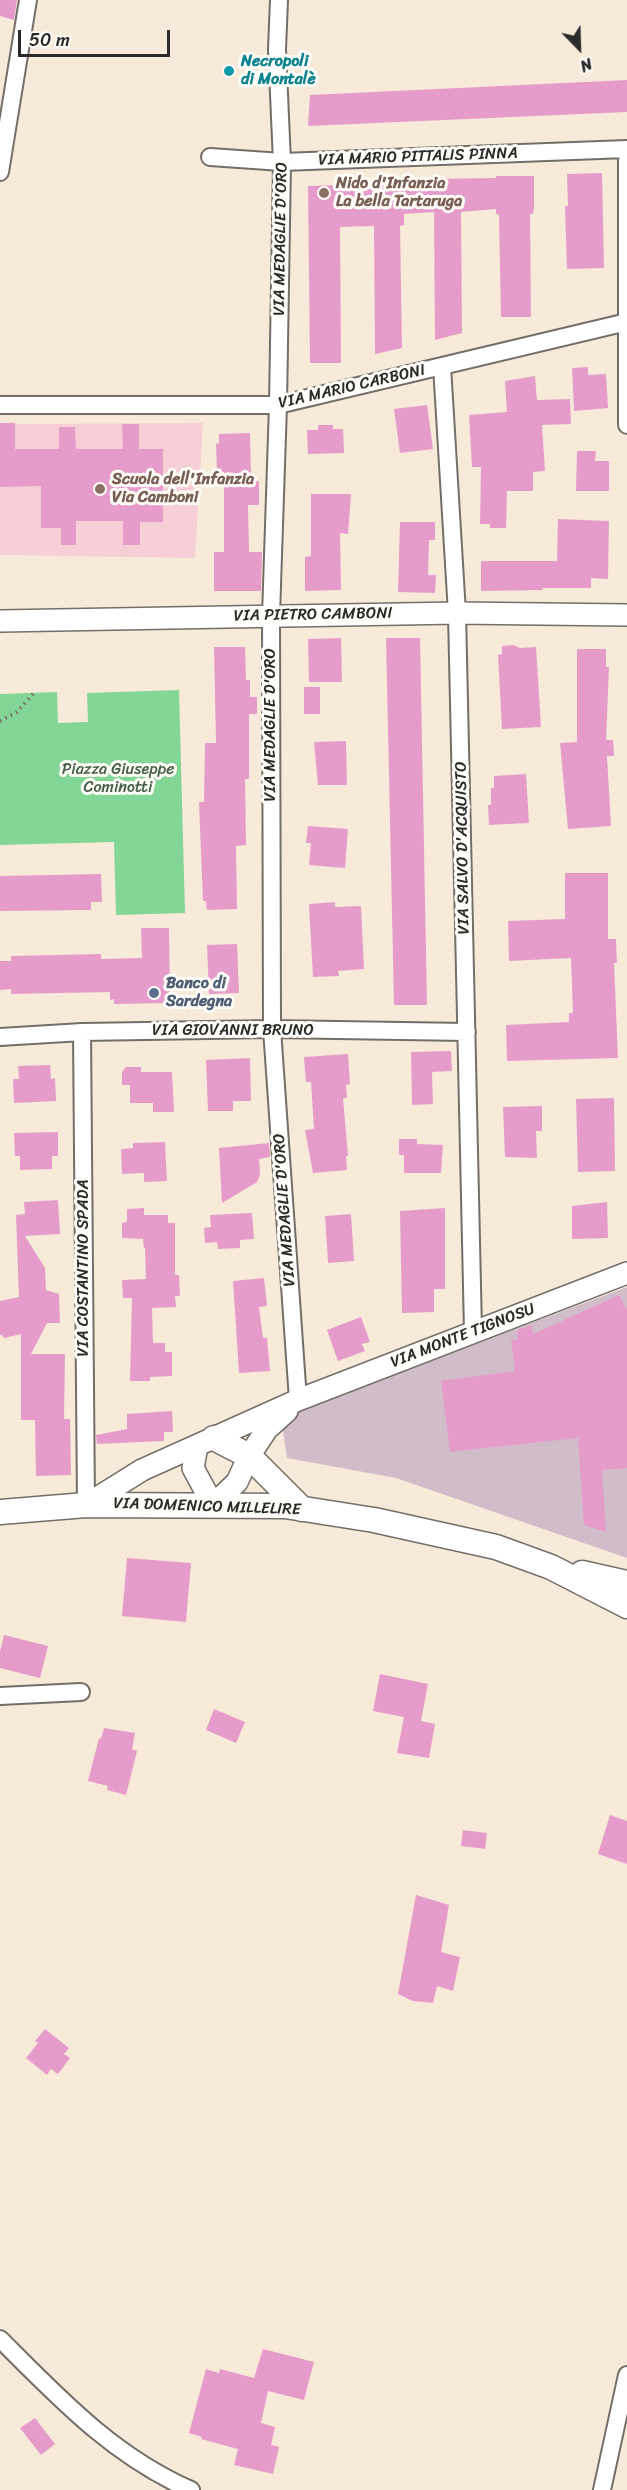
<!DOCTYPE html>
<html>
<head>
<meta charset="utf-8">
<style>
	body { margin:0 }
	#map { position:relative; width:627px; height:2490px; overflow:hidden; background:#f8ead8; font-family:Sriracha,sans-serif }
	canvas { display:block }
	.north { position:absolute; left:549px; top:18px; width:60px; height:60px; -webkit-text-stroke:4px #fdfcf7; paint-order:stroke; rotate:157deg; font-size:16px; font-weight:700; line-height:24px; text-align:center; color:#2b2b2b }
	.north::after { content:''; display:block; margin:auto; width:21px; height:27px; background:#2b2b2b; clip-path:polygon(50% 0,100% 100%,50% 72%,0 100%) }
	.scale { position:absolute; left:18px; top:30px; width:152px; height:27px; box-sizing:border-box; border:3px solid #2b2b2b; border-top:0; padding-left:8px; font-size:18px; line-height:21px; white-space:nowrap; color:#2b2b2b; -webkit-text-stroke:4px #fdfcf7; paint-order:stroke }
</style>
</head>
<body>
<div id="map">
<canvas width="627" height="2490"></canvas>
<div class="north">N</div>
<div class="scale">50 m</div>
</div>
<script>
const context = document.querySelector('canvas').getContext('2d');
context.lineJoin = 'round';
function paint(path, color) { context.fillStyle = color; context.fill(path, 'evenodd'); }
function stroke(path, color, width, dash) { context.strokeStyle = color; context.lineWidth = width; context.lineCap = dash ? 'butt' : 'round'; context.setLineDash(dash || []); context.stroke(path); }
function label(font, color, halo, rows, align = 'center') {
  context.font = font + ' Sriracha,sans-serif'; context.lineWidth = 6; context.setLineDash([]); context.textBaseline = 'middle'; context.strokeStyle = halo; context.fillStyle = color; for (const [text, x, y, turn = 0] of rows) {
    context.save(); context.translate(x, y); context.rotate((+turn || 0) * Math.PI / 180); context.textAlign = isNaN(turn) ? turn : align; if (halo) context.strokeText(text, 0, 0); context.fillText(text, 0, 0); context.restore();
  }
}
const built = new Path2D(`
	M203,423L195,558L0,555V424Z`);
const industrial = new Path2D(`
	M627,1287V1558L396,1478L287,1458L281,1417Z`);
const green = new Path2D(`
	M179,690L185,913L116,915L114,842L0,845V694L57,692L58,723L88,722L87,693Z`);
const building = new Path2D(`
	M0,0H17L14,20L0,16Z
	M627,80V112L308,126L310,95Z
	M602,173L604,268L567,269L565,206H568L567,174Z
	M496,176H534V206L533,214H530L531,317H501L499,215L496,214V209L461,212L462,333L435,340L434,212L404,214V225L400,226L402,348L375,354L374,226L340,227L341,363H310L308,186L431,183V179L496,178Z
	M588,367V375L606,374L608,408L574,411L572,368Z
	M535,376L537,400L570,399L571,424L542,425L545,471L533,472V491H507L506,528H490V524H480L481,467H472L469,415L507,412L505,381Z
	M427,405L433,449L400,453L394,409Z
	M0,423H15V449H59V427H75L76,449H123L122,424H139V449H163V522H140V545H123V521H76V545H61V528H41V486L0,487Z
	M318,425H333V429H343L344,453L308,454L307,430H318Z
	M250,433L251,481H259V505H248L249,552H262L261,591H214V552H224V472H217L216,443L219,444V434Z
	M577,451H596L595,461H609V491H576Z
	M311,494H351L348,534L340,533L341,590L305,591V557L311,556Z
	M558,519L609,521L608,579L591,578V588H542L543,590L481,591V561H557Z
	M400,522H435V540H429L428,575H436L435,593L398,592Z
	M341,638L342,682H309L308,639Z
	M386,638H420L427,1005H394Z
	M513,645L520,648L536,647L541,727L502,729L498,655L502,654V646Z
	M214,647H245L246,680H250V697H257V714H249V779H245L246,845L236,846L237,909L207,910L206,901H203L199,802H204L205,743H216Z
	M577,649H606V667H609L606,740H613L614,756H607L611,826L568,829L560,743L577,742Z
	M304,687H320V714H304Z
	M346,741L347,785H318L314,742Z
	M526,774L529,823L489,825L488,805H491V788H494V776Z
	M308,826L348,829L345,868L309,865L311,843H306Z
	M565,873H608V939H616L617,963H614L618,1058L507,1061L506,1025L569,1022V1013H573L571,958L509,961L508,921L565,919Z
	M101,874L102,902H91V910L0,911V876Z
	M335,902V907L361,906L364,969L338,971L339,976L313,977L309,904Z
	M141,928H169L170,1003L114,1004V999L110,1000V992L11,994V989L0,990V961H11V956L101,954V959L142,958Z
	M237,944L239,993L209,994L207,945Z
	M451,1051L452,1071L432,1072L433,1104L412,1105L411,1052Z
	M348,1054L350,1084L346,1085L347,1098H343L348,1156H346L347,1170L313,1173L305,1130L314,1129L311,1082H306L304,1057Z
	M250,1058L251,1101H233V1111H208L206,1060Z
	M50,1065L51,1079L55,1078L56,1101L14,1103L13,1079H19L18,1066Z
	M126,1067H141V1072H172L174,1112H153V1103H130V1085H122V1072Z
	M614,1098L615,1171L578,1172L576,1099Z
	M542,1106V1131H536L537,1158L505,1157L503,1107Z
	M58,1132V1156H52V1169L20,1170V1156H15L14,1133Z
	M399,1139H417V1144L443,1145L441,1173H404V1155H399Z
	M165,1142L167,1181L144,1182V1173L122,1174L121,1149L133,1148V1143Z
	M269,1143L270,1157L259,1159L260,1175L257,1182L222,1203L219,1148Z
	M58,1200L60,1234L25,1236L45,1268L46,1290L59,1294L60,1323H47L31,1354H65L64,1419H70L71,1475L36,1476L35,1420H21V1334L4,1338L2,1335H0V1301L19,1297L16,1215L25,1214L24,1202Z
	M607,1202L608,1238L572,1239V1206Z
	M144,1208V1215H168V1223H175V1275H179L180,1296H175L176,1307L152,1308L153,1343H165V1352H172V1376L150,1377V1381H130L132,1298H123L122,1280L146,1279L145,1248H144L143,1239L122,1238V1223L127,1222V1209Z
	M445,1208V1289H434V1312L402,1313L400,1211Z
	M252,1213L254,1239L240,1240V1248L218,1249L217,1242L205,1243L204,1228L211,1227L210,1215Z
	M351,1214L354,1261L328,1263L325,1216Z
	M264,1278L267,1306L259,1307L263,1338H267L270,1371L239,1373L233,1281Z
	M619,1295L627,1310V1468L602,1470L606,1532L584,1525L578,1438L450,1452L441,1381L515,1371L511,1340L518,1339L517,1330L532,1325L533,1334Z
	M361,1317L370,1342L362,1344L365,1351L338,1361L327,1330Z
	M172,1411L173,1432H164V1441L97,1444L96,1435L127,1429V1414Z
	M127,1558L191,1563L186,1622L122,1616Z
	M4,1635L48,1646L40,1678L0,1668V1652Z
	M380,1674L428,1684L421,1721L435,1724L429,1758L397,1753L404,1717L373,1711Z
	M214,1709L245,1722L236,1743L206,1730Z
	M104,1728L135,1733L132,1749L137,1751L126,1795L107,1790L108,1786L88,1781L99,1738L101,1739Z
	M610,1815L627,1821V1864L598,1854Z
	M463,1830L487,1833L485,1849L461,1846Z
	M416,1895L449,1905L441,1952L460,1957L453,1991L437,1986L433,2003L413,2001L398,1994Z
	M45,2029L69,2048L64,2054L70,2058L58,2074L51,2069L47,2075L26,2058L38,2043L35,2041Z
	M263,2349L314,2362L304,2400L268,2391L261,2423L275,2427L271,2445L279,2447L273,2474L234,2465L238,2449L201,2439L202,2437L189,2433L206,2369L219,2373L220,2369L254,2378Z
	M35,2418L55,2444L41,2455L20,2428Z`);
const path = new Path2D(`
	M0,721L17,712L34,693`);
const minor = new Path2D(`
	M279,0L277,49L282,162L278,405L271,616L272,1029L298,1400
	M210,157L282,162L627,149
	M627,161V425
	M0,172L28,0
	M442,366L457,613L473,1331
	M0,405H278L627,322
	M82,1032L86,1505
	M0,1037L82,1032L272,1029L467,1032
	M0,1696L81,1692
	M0,2339C59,2398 113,2456 191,2490
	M602,2490L627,2375`);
const tertiary = new Path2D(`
	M0,621L457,613L627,615
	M197,1446L193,1468L213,1505L237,1482L249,1456L267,1429L287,1411
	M86,1505L142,1470L298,1400L627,1273`);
const secondary = new Path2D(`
	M214,1438L249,1456L302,1509
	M0,1512L86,1505L285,1506L374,1520L496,1547L551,1567L627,1606
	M582,1573L627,1583`);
const markers = [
	[229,71,6,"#0f9aa8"],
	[324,193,6,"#8d6e63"],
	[100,489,6,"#8d6e63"],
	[154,993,6,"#5c6f8a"]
];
const cultureNames = [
	["Necropoli",241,62],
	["di Montalè",241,80]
];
const streetNames = [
	["VIA MARIO PITTALIS PINNA",418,157,-2],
	["VIA MEDAGLIE D'ORO",281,239,-89],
	["VIA MARIO CARBONI",352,387,-13],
	["VIA PIETRO CAMBONI",313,615,-1],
	["VIA MEDAGLIE D'ORO",271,725,-90],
	["VIA SALVO D'ACQUISTO",463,848,-91],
	["VIA GIOVANNI BRUNO",233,1031],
	["VIA MEDAGLIE D'ORO",285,1210,-94],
	["VIA COSTANTINO SPADA",84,1268,-90],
	["VIA MONTE TIGNOSU",463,1336,-21],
	["VIA DOMENICO MILLELIRE",207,1507,2]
];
const educationNames = [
	["Nido d'Infanzia",336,184],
	["La bella Tartaruga",336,202],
	["Scuola dell'Infanzia",112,480],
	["Via Camboni",112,498]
];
const parkNames = [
	["Piazza Giuseppe",118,770],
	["Cominotti",118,788]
];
const serviceNames = [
	["Banco di",166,984],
	["Sardegna",166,1002]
];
paint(built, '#f6cfd6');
paint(industrial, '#d1bdc9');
paint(green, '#84d697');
paint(building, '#e69ccb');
stroke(minor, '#736e68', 20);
stroke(tertiary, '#736e68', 24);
stroke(secondary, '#736e68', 27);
stroke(path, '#736e68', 4, [1.5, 4.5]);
stroke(minor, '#fff', 16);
stroke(tertiary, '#fff', 21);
stroke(secondary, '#fff', 24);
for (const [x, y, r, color] of markers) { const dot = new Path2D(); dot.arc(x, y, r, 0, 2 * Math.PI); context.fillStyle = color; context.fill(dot); stroke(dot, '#fdfcf7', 2); }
label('bold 16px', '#0d838f', '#fdfcf7', cultureNames, 'left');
label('16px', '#2b2b2b', '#fdfcf7', streetNames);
label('bold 16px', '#785e54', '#fdfcf7', educationNames, 'left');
label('16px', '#465e4b', '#fdfcf7', parkNames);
label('bold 16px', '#4e5e75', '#fdfcf7', serviceNames, 'left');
</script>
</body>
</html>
